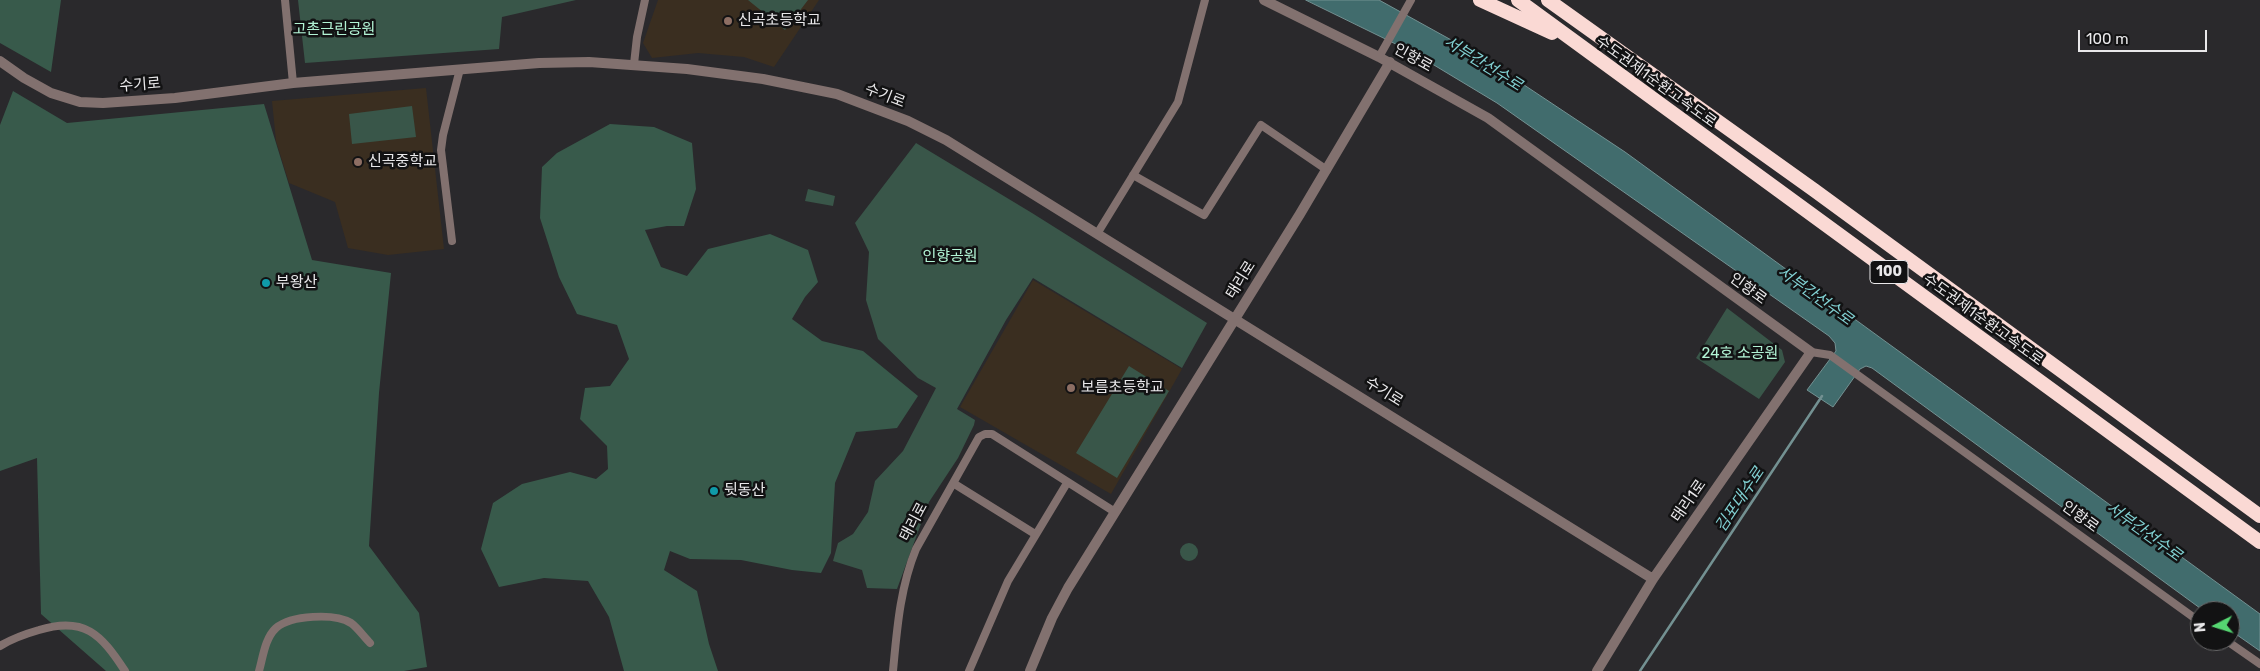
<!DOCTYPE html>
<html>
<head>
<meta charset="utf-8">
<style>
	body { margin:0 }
	#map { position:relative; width:2260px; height:671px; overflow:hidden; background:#2a292c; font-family:Rubik,sans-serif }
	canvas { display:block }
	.north { position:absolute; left:2190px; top:601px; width:50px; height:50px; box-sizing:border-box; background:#121213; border:1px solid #686869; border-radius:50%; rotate:265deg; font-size:14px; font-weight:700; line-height:20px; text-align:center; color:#e9e8ea }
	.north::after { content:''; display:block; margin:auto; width:18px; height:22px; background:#55d671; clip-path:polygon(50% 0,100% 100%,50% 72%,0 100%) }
	.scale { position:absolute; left:2078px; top:30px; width:129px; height:22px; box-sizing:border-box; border:2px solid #e9e8ea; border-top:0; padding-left:6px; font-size:15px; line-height:18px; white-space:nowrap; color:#e9e8ea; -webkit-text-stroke:4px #121213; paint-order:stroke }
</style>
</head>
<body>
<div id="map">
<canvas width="2260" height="671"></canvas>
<div class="north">N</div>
<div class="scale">100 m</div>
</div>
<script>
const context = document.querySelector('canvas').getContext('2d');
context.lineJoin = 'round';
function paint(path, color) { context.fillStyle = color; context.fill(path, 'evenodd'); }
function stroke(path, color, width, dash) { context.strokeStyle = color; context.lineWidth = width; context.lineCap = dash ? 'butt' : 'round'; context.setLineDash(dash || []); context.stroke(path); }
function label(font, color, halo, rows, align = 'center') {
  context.font = font + ' Rubik,"Noto Sans KR",sans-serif'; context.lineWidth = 5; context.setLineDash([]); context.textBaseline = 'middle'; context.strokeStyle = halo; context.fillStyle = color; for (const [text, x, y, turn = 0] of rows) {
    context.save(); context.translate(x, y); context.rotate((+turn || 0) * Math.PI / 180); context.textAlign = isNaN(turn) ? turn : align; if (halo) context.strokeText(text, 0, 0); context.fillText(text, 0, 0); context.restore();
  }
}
const education = new Path2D(`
	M658,0H819L774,67L744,57L698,53L652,58L643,43Z
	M426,88L444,249L388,255L348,248L335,202L289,183L276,141L272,101Z
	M1033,280L1182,369L1111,494L960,407Z`);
const green = new Path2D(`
	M298,0H576L502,17L499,49L305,63Z
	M748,0H808L785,30Z
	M412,106L416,137L352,144L349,114Z
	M916,143L1032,213L1207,323L1182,368L1033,278L1006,320L957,409L975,420L974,425L958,458L929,502L897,589L867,588L862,570L833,561L838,543L853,534L868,512L875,481L903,451L936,388L918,378L878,339L866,300L869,252L855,223Z
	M808,189L835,196L833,206L805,201Z
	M1727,308L1782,350L1785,362L1759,399L1696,358Z
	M1129,366L1169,391L1117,478L1076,453Z
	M1180 552a9 9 0 1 1 18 0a9 9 0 1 1-18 0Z`);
const forest = new Path2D(`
	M0,0H61L51,72L0,43Z
	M13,91L67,123L264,104L312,260L391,273L379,393L369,546L419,613L427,667L404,671H106L41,614L37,458L0,471V125Z
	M610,124L654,127L692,143L696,189L684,226H667L645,230L661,267L687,276L708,249L770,234L808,250L818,282L805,297L792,319L822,341L863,351L918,396L897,428L856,432L835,483L831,553L821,573L792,570L741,560L690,559L670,551L664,570L697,591L709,644L718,671H624L609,617L588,581L544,578L499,587L481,549L493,503L522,484L570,472L596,479L608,469L607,446L580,419L585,388L610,386L629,359L617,325L577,314L559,277L540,218L542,167L557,153Z`);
const water = new Path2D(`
	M1306,0H1379L1482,57L1625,152L2260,614V651L2230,630V611H2204L1872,368L1866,366L1860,369L1833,407L1807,390L1836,351L1835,343L1829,336L1497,103L1414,53Z`);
const stream = new Path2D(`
	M1640,671L1822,396`);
const minor = new Path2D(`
	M285,0L293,83
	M1379,57L1411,0
	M634,64L637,37L645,0
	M1133,175L1204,215L1261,125L1327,170
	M1097,234L1178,102L1205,0
	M452,241L441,150L443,135L460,69
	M1811,352L1830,355L2200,622
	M953,483L1035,534
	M2227,641L2260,664
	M0,646C13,638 25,634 39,630C84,616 101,634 125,671
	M259,671C263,657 265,638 276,628C291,615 335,613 351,623C358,628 364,637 370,643
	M893,671C897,629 900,588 916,549L979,437L985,434H992L1115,512
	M969,671L1008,581L1067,483`);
const tertiary = new Path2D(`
	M1264,0L1379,57L1488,118L1811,352L1653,579L1597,671
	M0,61L24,78L51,93L80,102L103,103L175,98L293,83L539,63L589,62L687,69L763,79L837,94L908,121L946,140L1653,579
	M1030,671L1052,618L1068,588L1300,214L1390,62`);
const motorway = new Path2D(`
	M1480,0L1552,33
	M1518,0L2260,542
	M1548,0L1814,190L2260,516`);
const markers = [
	[728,21,5,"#8d6e63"],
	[358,162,5,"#8d6e63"],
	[266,283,5,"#0f9aa8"],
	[1071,388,5,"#8d6e63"],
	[714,491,5,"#0f9aa8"]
];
const shields = [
	[1889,272,38]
];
const shieldNames = [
	["100",1889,272]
];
const poiNames = [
	["신곡초등학교",738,21],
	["신곡중학교",368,162],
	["부왕산",276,283],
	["보름초등학교",1081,388],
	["뒷동산",724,491]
];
const parkNames = [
	["고촌근린공원",334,30],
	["인향공원",950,257],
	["24호 소공원",1740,354]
];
const streetNames = [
	["인향로",1413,58,29],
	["수도권제1순환고속도로",1656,82,36],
	["수기로",140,85,-4],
	["수기로",885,96,21],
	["태리로",1241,280,-58],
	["인향로",1748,289,36],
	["수도권제1순환고속도로",1983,320,36],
	["수기로",1384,392,32],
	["태리1로",1689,501,-55],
	["인향로",2080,517,36],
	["태리로",914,522,-62]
];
const waterNames = [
	["서부간선수로",1483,64,32],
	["서부간선수로",1815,296,36],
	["김포대수로",1740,500,-56],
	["서부간선수로",2144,532,36]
];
paint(education, '#3a2e20');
paint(green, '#395649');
paint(forest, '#385a4b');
paint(water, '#416c6d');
stroke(water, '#739192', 1);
stroke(stream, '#739192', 2.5);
stroke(minor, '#82716f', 8);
stroke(tertiary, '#82716f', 10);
stroke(motorway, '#fad9d4', 14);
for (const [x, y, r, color] of markers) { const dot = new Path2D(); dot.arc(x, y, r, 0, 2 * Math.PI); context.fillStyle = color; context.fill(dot); stroke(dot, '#121213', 2); }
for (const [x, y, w] of shields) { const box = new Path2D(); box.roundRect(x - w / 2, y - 11.5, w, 23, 4); context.fillStyle = '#121213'; context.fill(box); stroke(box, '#e9e8ea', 1); }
label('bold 14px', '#e9e8ea', null, shieldNames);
label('15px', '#e9e8ea', '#121213', poiNames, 'left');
label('15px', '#b2f4d5', '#121213', parkNames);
label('15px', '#e9e8ea', '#121213', streetNames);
label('italic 16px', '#81d0d2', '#121213', waterNames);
</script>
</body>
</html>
